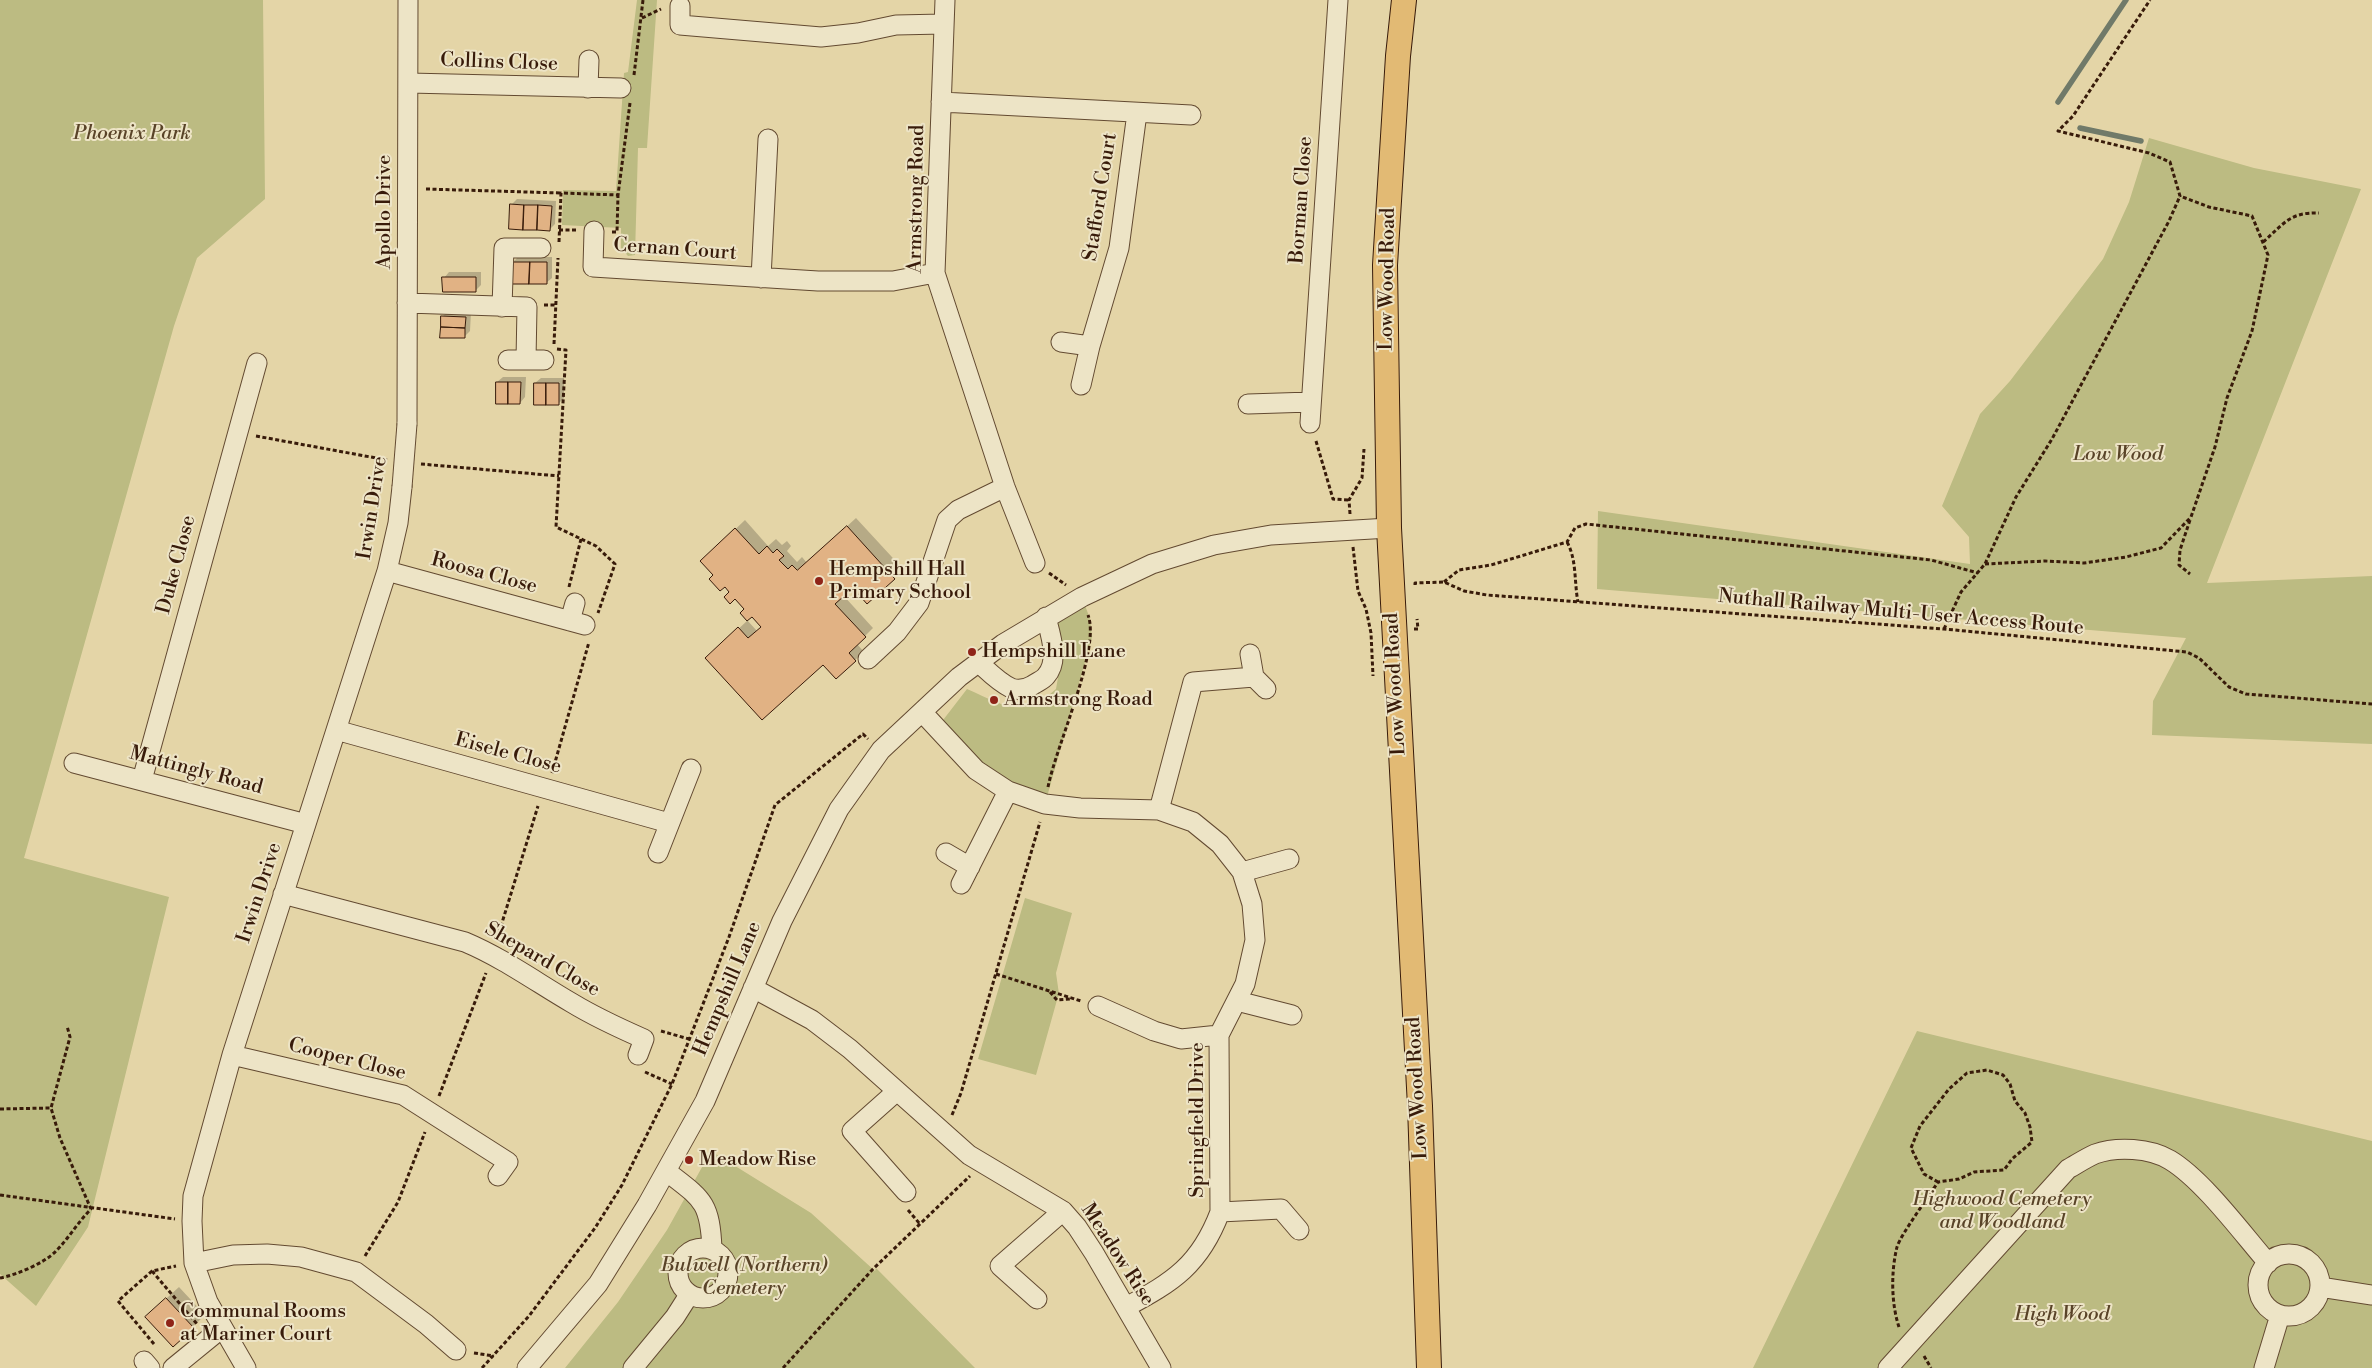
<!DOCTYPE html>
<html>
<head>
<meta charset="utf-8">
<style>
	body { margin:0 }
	canvas { display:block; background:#e4d5a7 }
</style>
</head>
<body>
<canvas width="2372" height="1368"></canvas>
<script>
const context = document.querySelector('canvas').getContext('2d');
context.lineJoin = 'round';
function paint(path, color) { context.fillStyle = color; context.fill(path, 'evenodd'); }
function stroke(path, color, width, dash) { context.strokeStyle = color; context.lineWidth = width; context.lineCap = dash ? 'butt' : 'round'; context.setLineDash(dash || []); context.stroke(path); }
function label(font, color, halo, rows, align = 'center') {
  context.font = font + ' "Libre Bodoni",serif'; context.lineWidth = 4; context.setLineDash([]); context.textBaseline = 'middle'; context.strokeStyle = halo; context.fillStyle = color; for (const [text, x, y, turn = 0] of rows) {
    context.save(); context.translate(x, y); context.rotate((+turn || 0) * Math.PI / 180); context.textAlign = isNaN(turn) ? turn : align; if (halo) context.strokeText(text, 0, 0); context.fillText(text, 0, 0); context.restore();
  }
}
const green = new Path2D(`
	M0,0H263L265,199L197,258L174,326L24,858L169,897L88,1227L36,1306L0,1274Z
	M637,0H657L647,148H638L635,255L628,256L621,248V228L562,225L563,190L616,191L624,73L628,72Z
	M2149,138L2254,168L2361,189L2207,583L2372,576V744L2152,735L2153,701L2186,638L1597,589L1598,511L1970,564L1969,537L1942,506L1980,414L2010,381L2103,259L2129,202Z
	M1082,597L1090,619L1092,637L1045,804L1008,791L940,724L967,689C1006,706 1020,720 1056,689L1060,666L1052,619Z
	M1025,898L1072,913L1056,973L1059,994L1057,1000L1036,1075L978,1059Z
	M1917,1031L2372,1141V1368H1753Z
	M711,1151L811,1213L875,1271L876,1268L975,1368H565L618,1302L667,1230Z`);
const shadow = new Path2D(`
	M517,199L556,201L555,224L550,229L511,205Z
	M518,257H552V278L546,283L513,262Z
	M449,272H481V285L476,290L444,278Z
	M448,311L471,312L470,331L464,337L442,317Z
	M503,377H526L525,397L520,403L497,382Z
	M541,378H564V398L558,404L535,383Z
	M856,518L903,569L867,602L853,586L843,595L873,628L857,644L864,652L836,677L823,663L762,718L707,658L748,620L741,613L745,609L735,598L730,602L726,597L731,592L725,585L720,589L710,579L715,575L702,561L745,520L768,546L776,539L782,545L787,541L791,546L787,551L797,562L802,557L807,563ZM752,615L762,626L757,631L747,620Z
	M179,1287L205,1315L173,1346L158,1306Z`);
const stream = new Path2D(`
	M2058,102L2126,0
	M2080,128L2141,141`);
const building = new Path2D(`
	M510,204L524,205L523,230L509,229Z
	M524,205H538L537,230H523Z
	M538,205L552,206L550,231L537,230Z
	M512,262H530L529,284H511Z
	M530,262H547V284H529Z
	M442,277H476V292H443Z
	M441,316L466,317L465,328L441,327Z
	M441,327L465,328V338H440Z
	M496,382H508V404H496Z
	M508,382H521L520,404H508Z
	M534,383H546V405H534Z
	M546,383H559V405H546Z
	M847,526L895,579L867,604L853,588L835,604L866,637L849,653L856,661L836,679L823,665L762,720L705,658L738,627L748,638L761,627L752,617L747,621L740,613L744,609L735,599L730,604L724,597L729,592L725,587L720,591L709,579L713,575L700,561L735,528L759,554L767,546L773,553L777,549L784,556L779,560L788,569L792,565L797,570Z
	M166,1298L194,1328L173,1347L145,1317Z`);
const path = new Path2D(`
	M642,18L661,9
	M634,75L643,0
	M426,189L561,193
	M559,230H576
	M612,232H617L618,195
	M559,242L561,193L618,195L630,103
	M2263,242C2284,224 2289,212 2319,213
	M544,305H556
	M554,344L558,258
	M557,349L566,350L556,527L596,546L615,564L598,613
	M256,436L387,460
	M1316,441L1333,499L1349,500
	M421,464L559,476
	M1350,514L1349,500L1362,478L1364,449
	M2190,520L2180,550L2179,565L2190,574
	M1567,542C1577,560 1574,582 1578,602
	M1353,547L1358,591L1366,609L1371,633L1373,676
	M1985,564L2045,561L2084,563L2126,557L2161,548L2191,517L2215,447L2227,398L2252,331L2268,255L2252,216L2209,207L2180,196
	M1049,573L1066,585
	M1444,582L1459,570L1491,565L1567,542L1575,528L1586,524L1931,560L1978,573
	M1415,585V583L1444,582L1464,591L1487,595L1944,629L2187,652L2199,658L2229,687L2246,694L2372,704
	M569,587L581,539
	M1414,629H1418L1417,619
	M1944,629L1961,592L1985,564L2016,497L2052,439L2169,221L2180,196L2170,162L2149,153L2058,131L2073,116L2150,0
	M552,773L589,642
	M1048,787C1056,746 1101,649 1088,615
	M497,939L538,806
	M996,974L1081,1001
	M1050,992L1057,1000L1070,999
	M661,1031L689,1039
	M645,1072L672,1084
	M439,1096L486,973
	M0,1109L51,1108L70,1037L67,1026
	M952,1115L961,1093L1040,822
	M0,1195L175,1219
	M908,1210L920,1224
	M365,1256L398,1202L425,1132
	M152,1271L197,1324
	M0,1278C16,1275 45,1263 56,1251C69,1238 78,1222 91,1209L60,1138L51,1108
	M1899,1327C1891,1303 1891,1271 1897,1247C1901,1234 1930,1195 1938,1182L1959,1179L1974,1172L2004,1170L2012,1159L2032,1142L2030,1127L2025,1113L2015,1101L2010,1084L2003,1075L1987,1070L1967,1073L1949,1089L1920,1126L1911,1148L1924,1174L1938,1182
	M154,1344L118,1301L152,1271L176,1266
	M474,1353L494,1356
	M1924,1356L1931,1368
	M482,1368L529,1316L595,1228L622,1185L672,1084L729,937L775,805L863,734L868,739
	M783,1368L873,1269L970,1176`);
const minor = new Path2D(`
	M945,0L935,273L1005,487L1035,563
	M680,6V25L821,37L858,33L896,25L943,24
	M409,83L621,88
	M588,88L589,60
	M941,102L1191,115
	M594,231L593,267L818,281H893L935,273
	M761,278L768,139
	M407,303L527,307L526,360
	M502,307L504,248H541
	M1061,342L1090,346
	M508,360H544
	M1081,385L1090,346L1119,248L1137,113
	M1248,404L1311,402
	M1310,423L1338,0
	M407,424L408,0
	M387,571L585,625
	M570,621L575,603
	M1250,654L1254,677L1266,689
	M868,659L897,632L919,603L947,520L958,510L1005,487
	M978,662C988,671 998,682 1011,688C1019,691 1026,689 1033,685C1037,682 1043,680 1046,676C1060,661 1050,633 1046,617
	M922,712L976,770L1008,791L1045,804L1080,808L1159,810L1193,822L1220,844L1242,872L1252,904L1255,940L1245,984L1219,1035L1220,1212C1200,1265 1173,1282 1126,1307
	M336,730L669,823
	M74,763L306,824
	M142,780L257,363
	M1159,810L1193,682L1254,677
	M658,853L691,769
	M946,853L970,867
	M1242,872L1289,859
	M961,884L1008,791
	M283,894L465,942C503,958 536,982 572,1003C595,1017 619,1028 644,1039L638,1055
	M753,988L812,1020L850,1049L969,1155L1063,1211L1077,1227L1094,1253L1161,1368
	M1237,1001L1292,1015
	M1098,1006L1154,1031L1181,1039L1219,1035
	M232,1055L403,1095L508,1162L498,1176
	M897,1091L852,1131L906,1192
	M666,1171C702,1199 710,1201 712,1249
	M1220,1212L1281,1209L1299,1230
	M678 1273a25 25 0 1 1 50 0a25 25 0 1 1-50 0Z
	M2258 1285a31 31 0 1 1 62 0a31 31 0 1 1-62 0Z
	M194,1263L233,1255L267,1254L301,1257L356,1272L426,1324L456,1350
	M2320,1287L2372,1295
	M1037,1299L1000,1266L1063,1211
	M144,1361L150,1368
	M173,1368L222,1328
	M246,1368L208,1302L194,1263L192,1221L193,1196L232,1055L387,571L398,523L402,487
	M527,1368L598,1284L647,1205L705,1101L782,921L839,809L881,750L959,677L1003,644L1082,597L1152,564L1214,545L1271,535L1389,528
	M633,1368L675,1317L689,1295
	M1888,1368L2068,1169C2077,1164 2086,1158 2095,1154C2117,1146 2150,1148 2170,1160C2203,1180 2242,1233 2268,1263
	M2264,1368L2280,1315`);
const major = new Path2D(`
	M1404,0L1398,56L1385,265L1389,528L1420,1106L1429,1368`);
const minorBridge = new Path2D(`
	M402,487L407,424`);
const markers = [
	[819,581,5,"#8f2418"],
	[972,652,5,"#8f2418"],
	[994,700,5,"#8f2418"],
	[689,1160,5,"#8f2418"],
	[170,1323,5,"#8f2418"]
];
const streetNames = [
	["Collins Close",499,63,2],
	["Stafford Court",1101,197,-81],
	["Armstrong Road",917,199,-89],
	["Borman Close",1302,200,-86],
	["Apollo Drive",385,212,-90],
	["Cernan Court",675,250,4],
	["Low Wood Road",1388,279,-89],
	["Irwin Drive",373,508,-81],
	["Duke Close",177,565,-75],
	["Roosa Close",484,574,15],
	["Nuthall Railway Multi-User Access Route",1901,613,5],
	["Low Wood Road",1396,684,-93],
	["Eisele Close",508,754,15],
	["Mattingly Road",196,771,15],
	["Irwin Drive",260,893,-72],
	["Shepard Close",542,960,30],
	["Hempshill Lane",728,989,-67],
	["Cooper Close",347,1060,14],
	["Low Wood Road",1418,1088,-93],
	["Springfield Drive",1198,1120,-90],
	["Meadow Rise",1117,1255,57]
];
const parkNames = [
	["Phoenix Park",132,134],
	["Low Wood",2118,455],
	["Highwood Cemetery",2002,1200],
	["and Woodland",2002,1223],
	["Bulwell (Northern)",744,1266],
	["Cemetery",744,1289],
	["High Wood",2062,1315]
];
const poiNames = [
	["Hempshill Hall",829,570],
	["Primary School",829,593],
	["Hempshill Lane",982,652],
	["Armstrong Road",1004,700],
	["Meadow Rise",699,1160],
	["Communal Rooms",180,1312],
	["at Mariner Court",180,1335]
];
paint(green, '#bcbb82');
paint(shadow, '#0003');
stroke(stream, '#707a69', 5.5);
paint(building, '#e1b284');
stroke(building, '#381b0a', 1);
stroke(minor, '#634a31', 21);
stroke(major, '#381b0a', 26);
stroke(path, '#381b0a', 3, [4, 2.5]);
stroke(minor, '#ede4c6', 19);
stroke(major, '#e2ba74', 24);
stroke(minorBridge, '#634a31', 21, []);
stroke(minorBridge, '#ede4c6', 19);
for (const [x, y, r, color] of markers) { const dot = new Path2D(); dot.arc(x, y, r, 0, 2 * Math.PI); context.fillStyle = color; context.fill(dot); stroke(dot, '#ede4c6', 2); }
label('20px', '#381b0a', '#ede4c6', streetNames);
label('italic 20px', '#594328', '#ede4c6', parkNames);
label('20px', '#381b0a', '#ede4c6', poiNames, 'left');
</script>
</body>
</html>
